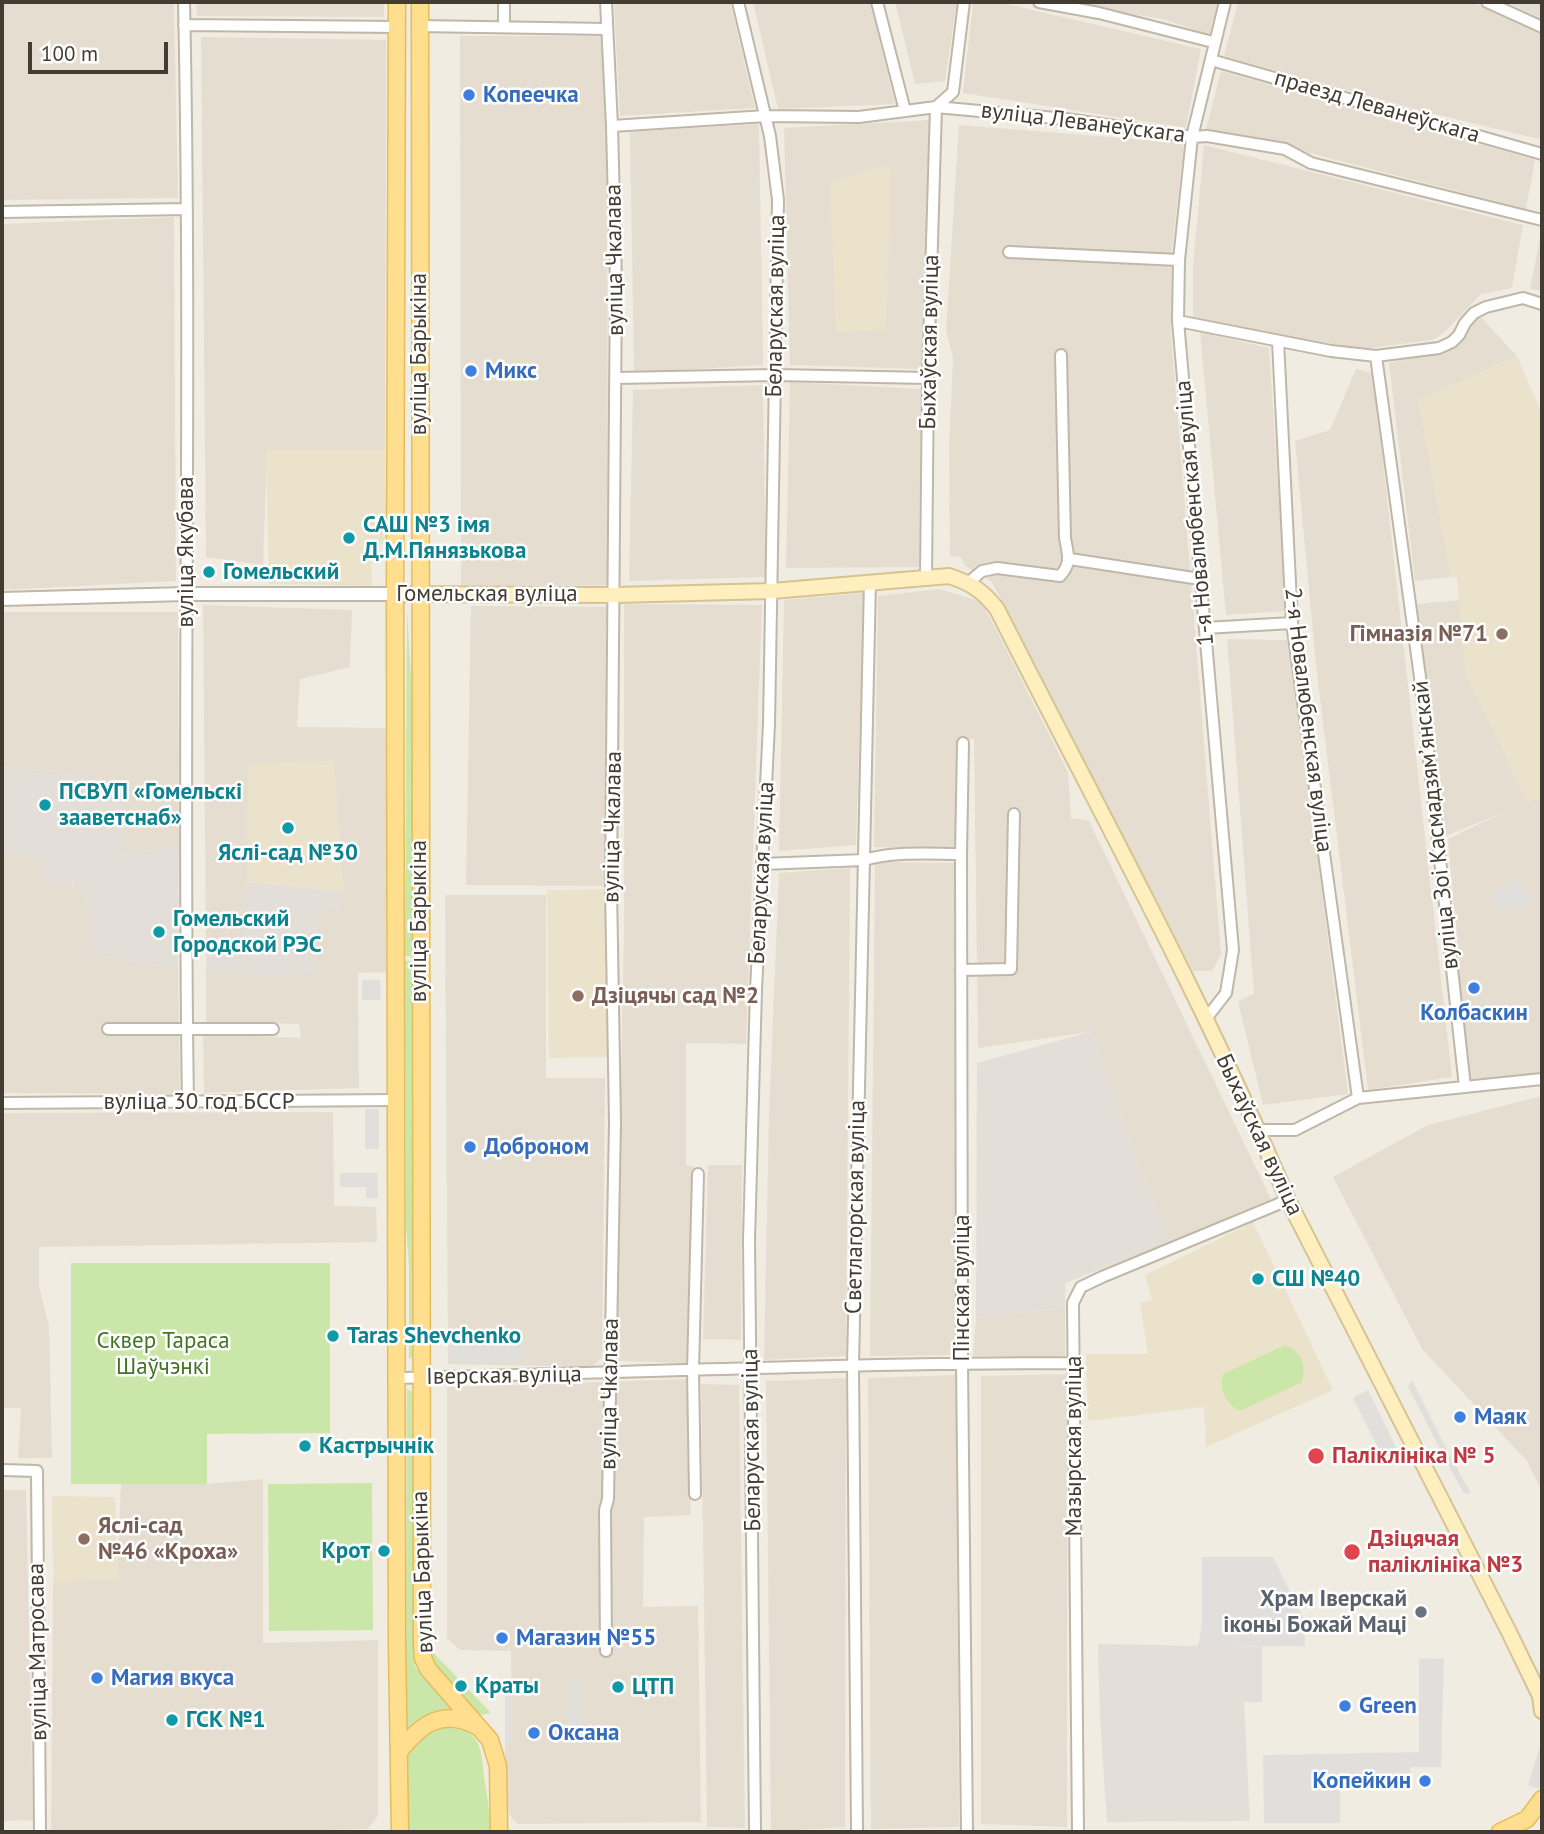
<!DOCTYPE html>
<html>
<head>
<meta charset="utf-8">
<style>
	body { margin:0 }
	#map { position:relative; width:1544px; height:1834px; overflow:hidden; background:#f1ece2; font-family:"PT Sans",sans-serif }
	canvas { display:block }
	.frame { position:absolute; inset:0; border:4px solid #423c32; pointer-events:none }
	.scale { position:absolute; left:28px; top:42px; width:140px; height:32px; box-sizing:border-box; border:4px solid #423c32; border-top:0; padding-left:9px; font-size:21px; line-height:24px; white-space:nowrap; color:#423c32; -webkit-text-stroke:5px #fff; paint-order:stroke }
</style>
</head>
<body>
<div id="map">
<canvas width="1544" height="1834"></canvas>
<div class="frame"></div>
<div class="scale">100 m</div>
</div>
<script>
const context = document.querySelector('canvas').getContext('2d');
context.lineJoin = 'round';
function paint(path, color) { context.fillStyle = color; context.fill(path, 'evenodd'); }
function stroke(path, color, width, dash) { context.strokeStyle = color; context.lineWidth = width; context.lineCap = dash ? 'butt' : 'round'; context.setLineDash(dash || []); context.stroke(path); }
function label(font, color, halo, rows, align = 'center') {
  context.font = font + ' "PT Sans",sans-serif'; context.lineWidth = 5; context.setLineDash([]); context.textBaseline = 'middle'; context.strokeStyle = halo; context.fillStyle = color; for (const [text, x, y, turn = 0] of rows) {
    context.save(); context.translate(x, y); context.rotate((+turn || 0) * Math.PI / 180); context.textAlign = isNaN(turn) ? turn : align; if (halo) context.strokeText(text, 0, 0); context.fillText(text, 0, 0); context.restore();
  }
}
const residential = new Path2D(`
	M2,2H174L178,198L2,200Z
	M196,2H384V17L197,16Z
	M614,2H730L755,108L620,116Z
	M753,2H870L895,104L778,109Z
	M895,2H957L945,81L915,84Z
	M973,2H998L1201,49L1186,128L963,93Z
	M1060,2H1218L1209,35L1163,19Z
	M1238,2H1471L1542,31V127L1539,139L1422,111L1224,56Z
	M1506,2H1542V19Z
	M460,36H607L608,585H461Z
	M201,37L386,40L385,450H267L263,565L206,557Z
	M1221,71L1535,160L1526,209L1305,152L1206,129Z
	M929,120L922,369L790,365L784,128Z
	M759,124L763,365L634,373L630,132Z
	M959,125L1184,143L1172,250L1171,332L1221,954L1212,971H1193L992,582L965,566L961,557L950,556L949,446L953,358L946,330Z
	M1204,145L1523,225L1512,288L1481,294L1445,332L1432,340L1362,349L1193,320V266Z
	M174,217L176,581L2,590V224Z
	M1541,233L1542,291L1530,289Z
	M1480,316L1517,356L1419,401L1451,577L1415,581L1389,363L1440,352Z
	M1200,332L1269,348L1286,611L1226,615Z
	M1356,369L1373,373L1452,1077L1368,1090L1316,665L1295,441L1330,430Z
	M790,382L921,389L919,567L786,568Z
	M763,385L766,577L629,581L633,390Z
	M940,589L982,602L1068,772L1071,818L1089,821L1271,1199L1168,1243L1090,1032L978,1048L974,739H957L956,849L874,847L878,596Z
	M864,593L856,845L779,851L784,600Z
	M1460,600L1466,675L1528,801L1542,799V1072L1468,1081L1448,839L1504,812L1446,836L1425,686L1417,604Z
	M624,604L762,605L746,1044L686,1043V1165L693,1166L691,1363L615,1361L624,935Z
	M203,605L352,610L350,667L300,679L297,727L387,728L386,972L358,973L359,1088L204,1093L203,1034L301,1038L299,1024L206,1022V971L242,970L319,911L336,909L344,890L247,882L237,950L206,953Z
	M471,606L607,607L605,886L466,885Z
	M2,612H178L179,847L123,853L86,773L2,767Z
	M1227,639L1287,640L1299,714L1348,1094L1263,1105L1238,1001L1254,994Z
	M2,855H41L46,883H73L74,889L86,891L94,955L178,969L180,1094L2,1093Z
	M875,862L955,863L956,1355L870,1356Z
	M850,868L846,1356L764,1360L769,1114L779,873Z
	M445,895H546V1078H605L602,1357L592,1367L448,1364Z
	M1542,1096V1491L1527,1461L1422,1349L1333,1177L1428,1125Z
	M333,1112L334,1206L376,1207L377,1242L39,1247V1286L49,1326L52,1458H18L21,1408H2V1113Z
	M708,1165H742L741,1340L703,1339Z
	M1065,1308V1356H973L976,1318Z
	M1067,1374V1827L981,1824V1376Z
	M956,1375L959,1827L871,1829L868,1378Z
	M846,1378L845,1827L771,1832L766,1381Z
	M687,1379L691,1515L644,1517L643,1607L698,1606L701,1822L518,1824L511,1817L507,1806L505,1747L512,1740L511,1651L460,1650L447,1638V1387Z
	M701,1384L739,1385L745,1828L707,1827Z
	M263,1479V1643L378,1640V1816L368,1829L239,1832H51L53,1581L117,1579L121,1484H207Z
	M2,1490H26L33,1820L2,1821Z`);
const industrial = new Path2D(`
	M2,767L86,773L124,787L123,853L179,847L178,969L94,955L86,891L74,889V880L73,883H46L41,855H2Z
	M247,882L344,891L336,909L319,912L315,973L251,979L242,971H206V953L237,949Z
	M1090,1032L1168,1243L1065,1283V1308L976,1318L977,1063Z
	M1098,1644L1262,1647V1702H1244L1250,1821L1107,1822L1100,1717Z`);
const education = new Path2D(`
	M891,164L886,330L836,332L830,182Z
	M1517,356L1542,414V799L1528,801L1466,675L1457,578L1451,577L1419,401Z
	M266,450H385L386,544L371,546L372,586L269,584Z
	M334,761L344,891L247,882L248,763Z
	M607,889L609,1057L549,1058L547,890Z
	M1253,1222L1333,1390L1206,1447L1204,1407L1088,1421L1086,1354H1148L1140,1303L1152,1300L1145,1275Z
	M52,1496L115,1497L118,1580L53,1581Z`);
const green = new Path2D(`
	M407,611L412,694V956H405Z
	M405,961H412V1358H409V1266L406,1226Z
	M71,1263H330V1433L207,1434V1484H71Z
	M1285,1345C1301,1352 1307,1365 1302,1382L1240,1411C1225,1403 1219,1390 1223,1374Z
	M407,1389L412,1392L415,1667L453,1711L426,1715L406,1731Z
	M372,1483L373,1630L269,1631L268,1484Z
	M429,1648L491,1713L480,1715C461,1696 434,1676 429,1648Z
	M437,1727C484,1728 480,1745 485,1783C488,1800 490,1815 490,1832H407V1757L413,1744Z`);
const parking = new Path2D(`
	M1519,878L1531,903L1516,911L1512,905L1500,912L1491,894Z
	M362,980H380L381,1000H362Z
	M365,1109H379V1149H365Z
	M340,1173H378V1198H366V1187H340Z
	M450,1335L524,1336V1362H450Z
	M1412,1380L1446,1448L1471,1493L1464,1494L1441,1451L1408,1387Z
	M1368,1390L1396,1447L1381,1454L1353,1398Z
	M1202,1557H1273L1305,1622V1646L1198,1647L1202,1622Z
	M1444,1658L1441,1767H1411L1409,1787L1340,1788V1823H1264L1263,1755L1419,1752V1659Z
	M570,1680L581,1681L579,1726H568Z
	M512,1687V1740L505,1747V1691Z
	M1539,1749L1542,1750V1778L1539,1789L1528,1785Z`);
const minor = new Path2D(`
	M184,2C192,368 182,735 188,1102
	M606,2L612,126L616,283L611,888L615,1122L608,1499L605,1510L606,1651
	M738,2L770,136L778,200L769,724L756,990L749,1240L755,1832
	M877,2L905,111
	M1039,2L1099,13L1213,42
	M1487,2L1542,27
	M184,25L397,27
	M419,26L607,29
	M504,27V2
	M1211,60L1542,154
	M612,126L766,116L859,117L936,107L1066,119L1192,137L1207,136L1285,149L1311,163L1542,220
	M2,212L187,209
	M1009,252L1179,260
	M1178,321L1331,351L1376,356L1439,348L1452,342L1459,335L1465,323L1474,313L1486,307L1523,298L1542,304
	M1278,341L1292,623L1358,1098
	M1376,356L1420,677L1465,1087
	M616,378L775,375L928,378
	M1070,559L1200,579
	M926,577L928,378L936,107L953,92L964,2
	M969,582L982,571L997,568L1060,576C1072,563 1068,555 1065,538L1061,355
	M1205,628L1292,623
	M963,743L961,854L962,1363L967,1832
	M762,864L864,860C894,851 929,854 961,854
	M961,970L1011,969L1014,814
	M1205,1020L1226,993L1233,950L1178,321L1179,260L1192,137L1225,2
	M108,1029H273
	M2,1103L396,1100
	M1259,1130H1295L1358,1098L1542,1079
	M396,1378C622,1373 847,1363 1073,1363
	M2,1470L37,1471L40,1832
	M695,1494L693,1370L698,1174
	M857,1832L853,1364L870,581
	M1078,1832L1073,1303L1081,1287L1102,1277L1288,1200`);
const tertiary = new Path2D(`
	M2,599L186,594H395`);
const secondary = new Path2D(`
	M395,594L615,595L772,591L949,576C971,583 983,591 997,609C1096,805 1203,998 1288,1200L1509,1632L1540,1696L1542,1711`);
const primary = new Path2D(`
	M397,2L395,594L397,1644L400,1832
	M420,2L422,1646L423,1658L428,1669L490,1740L498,1766L499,1832
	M399,1752C419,1726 442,1707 476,1726
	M1500,1832L1527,1819L1542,1799`);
const markers = [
	[469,95,7,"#3f7fe0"],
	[471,371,7,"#3f7fe0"],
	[349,538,7,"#0f9aa8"],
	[209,572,7,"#0f9aa8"],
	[1502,634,7,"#8d6e63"],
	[45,805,7,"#0f9aa8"],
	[288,828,7,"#0f9aa8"],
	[159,932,7,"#0f9aa8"],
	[1474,988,7,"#3f7fe0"],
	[578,996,7,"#8d6e63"],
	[470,1147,7,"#3f7fe0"],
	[1258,1279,7,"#0f9aa8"],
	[333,1336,7,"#0f9aa8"],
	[1460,1417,7,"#3f7fe0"],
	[305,1446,7,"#0f9aa8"],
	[1316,1456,9,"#e0444e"],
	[84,1539,7,"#8d6e63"],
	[384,1551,7,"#0f9aa8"],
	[1352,1552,9,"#e0444e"],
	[1421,1612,7,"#6b7280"],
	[502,1638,7,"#3f7fe0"],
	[97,1678,7,"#3f7fe0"],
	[461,1686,7,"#0f9aa8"],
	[618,1687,7,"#0f9aa8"],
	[1345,1706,7,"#3f7fe0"],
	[172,1720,7,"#0f9aa8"],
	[534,1733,7,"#3f7fe0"],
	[1425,1781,7,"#3f7fe0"]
];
const shopNames = [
	["Копеечка",483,95],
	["Микс",485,371],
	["Колбаскин",1474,1013,"center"],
	["Доброном",484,1147],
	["Маяк",1474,1417],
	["Магазин №55",516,1638],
	["Магия вкуса",111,1678],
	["Green",1359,1706],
	["Оксана",548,1733],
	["Копейкин",1411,1781,"right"]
];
const streetNames = [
	["праезд Леванеўскага",1377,107,16],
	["вуліца Леванеўскага",1083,123,7],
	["вуліца Чкалава",615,260,-91],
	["Беларуская вуліца",776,306,-89],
	["Быхаўская вуліца",930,342,-89],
	["вуліца Барыкіна",419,354,-90],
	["1-я Новалюбенская вуліца",1195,513,-95],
	["вуліца Якубава",186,552,-90],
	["Гомельская вуліца",487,594],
	["2-я Новалюбенская вуліца",1308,720,83],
	["вуліца Зоі Касмадзямʼянскай",1436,825,-96],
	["вуліца Чкалава",613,827,-89],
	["Беларуская вуліца",762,873,-87],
	["вуліца Барыкіна",419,921,-90],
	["вуліца 30 год БССР",199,1102],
	["Быхаўская вуліца",1259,1135,65],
	["Светлагорская вуліца",856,1207,-89],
	["Пінская вуліца",962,1288,-90],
	["Іверская вуліца",504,1376,-1],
	["вуліца Чкалава",610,1394,-89],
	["Беларуская вуліца",752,1440,-91],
	["Мазырская вуліца",1074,1446,-90],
	["вуліца Барыкіна",423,1572,-92],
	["вуліца Матросава",38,1652,-91]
];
const cultureNames = [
	["САШ №3 імя",363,525],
	["Д.М.Пянязькова",363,551],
	["Гомельский",223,572],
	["ПСВУП «Гомельскі",59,792],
	["зааветснаб»",59,818],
	["Яслі-сад №30",288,853,"center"],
	["Гомельский",173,919],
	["Городской РЭС",173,945],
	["СШ №40",1272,1279],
	["Taras Shevchenko",347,1336],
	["Кастрычнік",319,1446],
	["Крот",370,1551,"right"],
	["Краты",475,1686],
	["ЦТП",632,1687],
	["ГСК №1",186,1720]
];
const educationNames = [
	["Гімназія №71",1488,634,"right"],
	["Дзіцячы сад №2",592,996],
	["Яслі-сад",98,1526],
	["№46 «Кроха»",98,1552]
];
const parkNames = [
	["Сквер Тараса",163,1341],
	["Шаўчэнкі",163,1367]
];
const healthNames = [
	["Паліклініка № 5",1332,1456],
	["Дзіцячая",1368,1539],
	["паліклініка №3",1368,1565]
];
const worshipNames = [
	["Храм Іверскай",1407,1599],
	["іконы Божай Маці",1407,1625]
];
paint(residential, '#e5ded0');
paint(industrial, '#e3ded7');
paint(education, '#ebe2cb');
paint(green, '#cbe6a9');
paint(parking, '#e1dfdb');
stroke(minor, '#bfb7a7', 14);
stroke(tertiary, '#bfb7a7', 16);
stroke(secondary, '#d5c393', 18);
stroke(primary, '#e4bc5d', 19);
stroke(minor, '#fff', 10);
stroke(tertiary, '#fff', 12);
stroke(secondary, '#ffefbe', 14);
stroke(primary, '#ffdf8d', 16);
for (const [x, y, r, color] of markers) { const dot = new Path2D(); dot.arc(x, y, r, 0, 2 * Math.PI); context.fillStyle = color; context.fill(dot); stroke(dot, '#fff', 2.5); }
label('bold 23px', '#366cbe', '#fff', shopNames, 'left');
label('23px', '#423c32', '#fff', streetNames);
label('bold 23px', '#0d838f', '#fff', cultureNames, 'left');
label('bold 23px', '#785e54', '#fff', educationNames, 'left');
label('23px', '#437326', '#fff', parkNames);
label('bold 23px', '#be3a42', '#fff', healthNames, 'left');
label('bold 23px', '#5b616d', '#fff', worshipNames, 'right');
</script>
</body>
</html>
